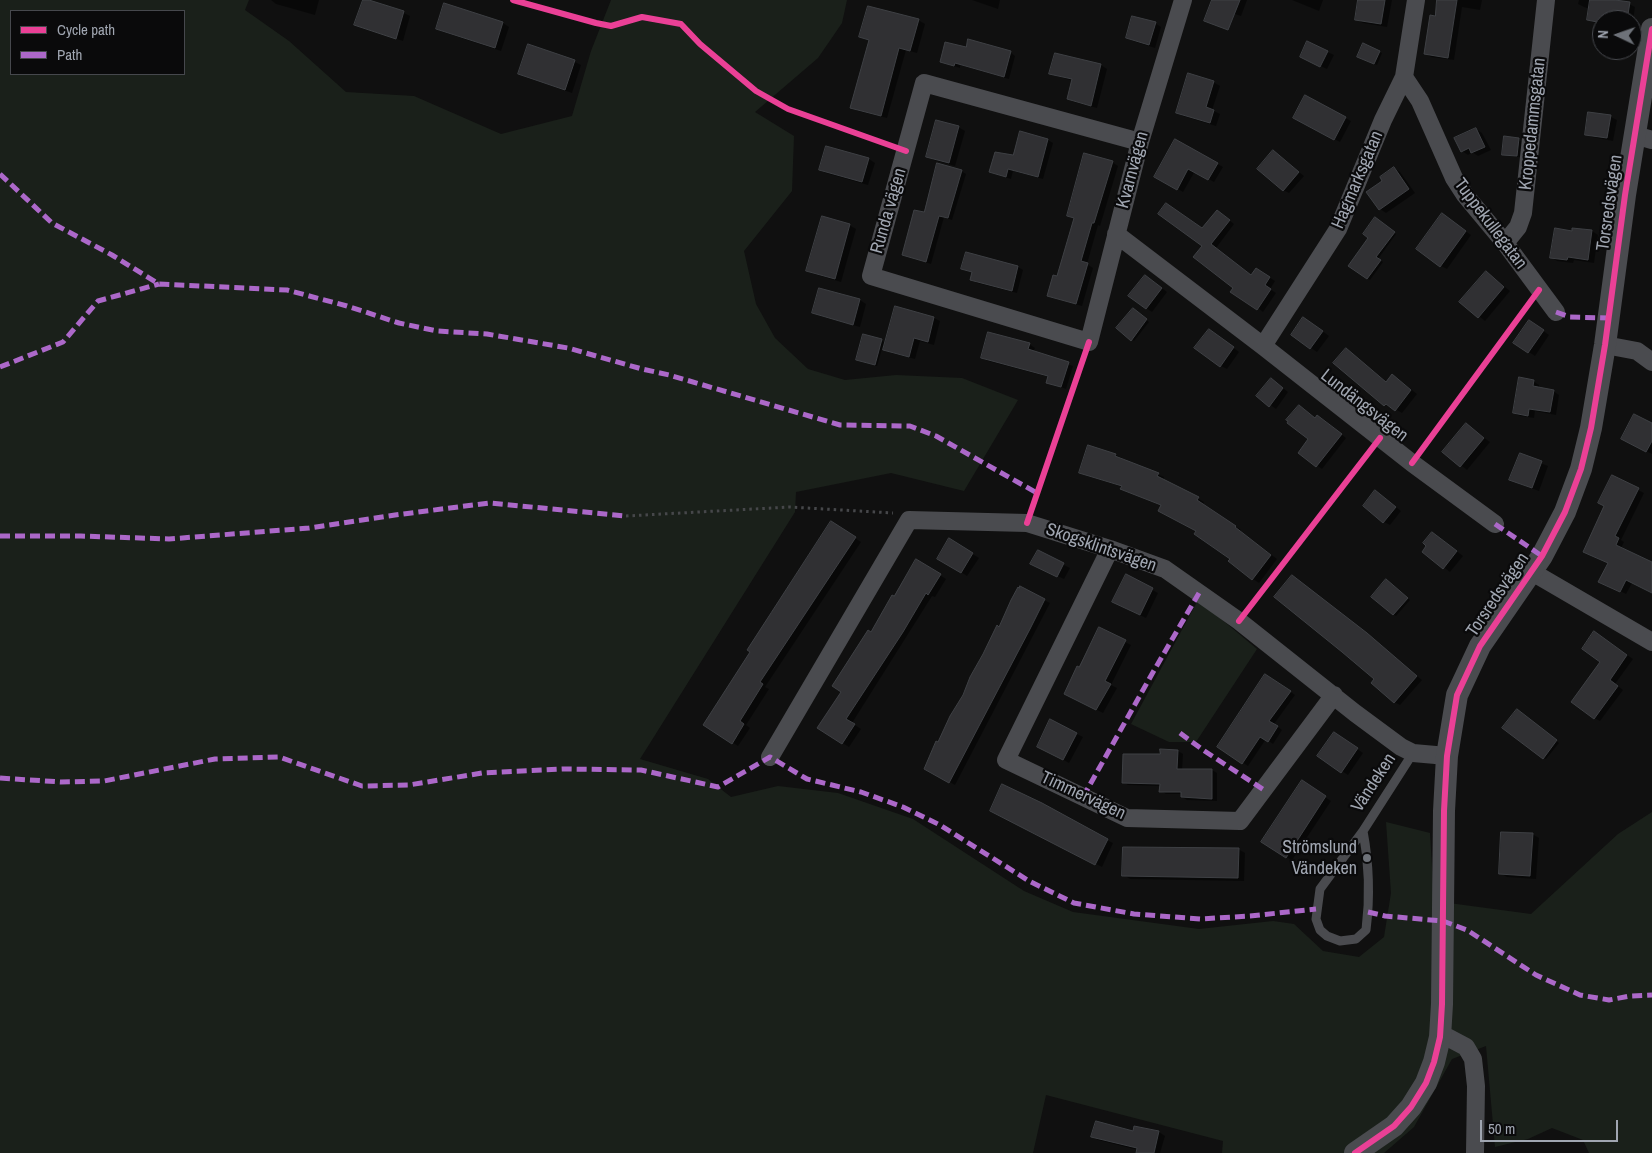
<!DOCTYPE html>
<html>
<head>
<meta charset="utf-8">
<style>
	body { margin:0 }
	#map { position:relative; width:1652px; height:1153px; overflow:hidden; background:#101010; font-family:"Archivo Narrow",sans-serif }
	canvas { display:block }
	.legend { position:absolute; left:10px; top:10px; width:175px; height:65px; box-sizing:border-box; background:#0a0a0b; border:1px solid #46484d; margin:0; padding:6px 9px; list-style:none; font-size:15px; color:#a0a6b1 }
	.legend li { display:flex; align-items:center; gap:10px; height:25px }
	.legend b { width:25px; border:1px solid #46484d }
	.north { position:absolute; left:1592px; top:10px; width:50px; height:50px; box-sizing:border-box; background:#0a0a0b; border:1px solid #46484d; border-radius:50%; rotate:273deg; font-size:14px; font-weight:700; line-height:20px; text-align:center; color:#a0a6b1 }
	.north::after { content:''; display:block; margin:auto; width:18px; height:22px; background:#6e7279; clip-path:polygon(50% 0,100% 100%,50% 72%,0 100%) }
	.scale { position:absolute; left:1480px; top:1120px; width:138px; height:22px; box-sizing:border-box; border:2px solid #a0a6b1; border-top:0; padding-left:6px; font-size:15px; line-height:18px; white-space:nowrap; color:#a0a6b1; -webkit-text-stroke:4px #0a0a0b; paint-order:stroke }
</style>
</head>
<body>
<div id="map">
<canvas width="1652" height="1153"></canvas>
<ul class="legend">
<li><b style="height:6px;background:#ea4096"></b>Cycle path</li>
<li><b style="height:6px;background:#ac68c9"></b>Path</li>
</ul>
<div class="north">N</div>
<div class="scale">50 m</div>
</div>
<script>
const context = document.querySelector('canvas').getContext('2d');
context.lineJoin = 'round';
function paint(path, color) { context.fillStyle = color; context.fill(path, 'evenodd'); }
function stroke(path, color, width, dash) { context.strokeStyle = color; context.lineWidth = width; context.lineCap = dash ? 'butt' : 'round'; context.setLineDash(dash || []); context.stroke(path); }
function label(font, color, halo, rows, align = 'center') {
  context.font = font + ' "Archivo Narrow",sans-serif'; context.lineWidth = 4.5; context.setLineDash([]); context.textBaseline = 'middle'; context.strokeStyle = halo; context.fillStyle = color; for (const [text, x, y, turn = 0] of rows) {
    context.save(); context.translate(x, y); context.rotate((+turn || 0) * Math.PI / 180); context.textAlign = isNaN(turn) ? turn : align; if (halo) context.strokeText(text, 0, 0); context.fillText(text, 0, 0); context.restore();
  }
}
const green = new Path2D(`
	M0,0H249L245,10L289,41L346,92L414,96L501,134L572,116L591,51L611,0H847L842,23L818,58L755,112L794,136L792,191L744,251L756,304L775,338L808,369L845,380L896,375L962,378L1018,400L964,491L891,473L796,492L795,512L640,759L708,779L731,797L778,786L838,793L913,819L1024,891L1073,912L1199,929L1273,921L1294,924L1323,951L1359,957L1384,937L1391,893L1386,822L1430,833L1434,901L1531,914L1618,834L1652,812V1153H1589L1583,1140L1552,1128L1528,1139L1495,1147L1486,1046L1452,1059L1414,1127L1384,1153H1222L1223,1141L1046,1095L1033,1153H0ZM11,11H184V74H11Z
	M1197,602L1214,613L1257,649L1196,742H1169L1131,724Z`);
const shadow = new Path2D(`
	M271,0H319L315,15L276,4Z
	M364,0L404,13L410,16L403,41L362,28L356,24Z
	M972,0H1000L998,9Z
	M1213,0H1247L1241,16L1217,8Z
	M1292,0H1323L1319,11Z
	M1360,0H1392L1387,27L1363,23L1356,19Z
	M1439,0H1482L1480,10L1462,7L1454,60L1431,57L1425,53L1436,18Z
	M1579,0H1608L1629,4L1635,7L1632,27V20H1602V25L1595,23L1588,20L1590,9L1584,7L1578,4Z
	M918,20L925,24L917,53L906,50L887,118L858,111L852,107L870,41L861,36Z
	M503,23L509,27L501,51L443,32L437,29Z
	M1155,23L1161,27L1155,48L1133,41L1127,38Z
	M1308,43L1334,55L1327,69L1308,60Z
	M528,46L575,62L581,65L572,93L525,77L519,74Z
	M967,49L1010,52L1015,56L1009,79L960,65V68L947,64L941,61Z
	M1379,52L1382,53L1377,65L1361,58Z
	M1101,65L1107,69L1097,108L1074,102L1068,99L1073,81L1057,76L1051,73Z
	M1213,82L1220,86L1212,110L1220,114L1216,126L1183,116L1177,112Z
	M1305,97L1351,121L1340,142L1294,118Z
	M1611,117L1617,120L1613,141L1592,137L1586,134Z
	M958,127L965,131L955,166L934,160L928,157Z
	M1476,129L1482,133L1491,150L1478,156L1472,152L1468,155L1462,151Z
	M1021,133L1048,140L1053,143L1043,179L1013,171L1011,179L990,172L1014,157Z
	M1505,138L1522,141L1520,157L1503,154Z
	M1176,141L1223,167L1214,182L1195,171L1183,192L1156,176Z
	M1274,152L1304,176L1289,193L1283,190Z
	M869,159L875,163L868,185L826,173L820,170Z
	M1112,162L1118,166L1100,226L1098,225L1087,264L1093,268L1082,306L1054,298L1048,295L1057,277L1075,219L1068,216Z
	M1394,168L1400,172L1415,193L1386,213L1380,209L1384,181Z
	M961,171L966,174L952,220L944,217L931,264L903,255L925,214Z
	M1223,215L1234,224L1216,248L1252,276L1261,272L1275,281L1270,289L1276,293L1263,312L1234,288L1204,245L1203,230Z
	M1448,219L1471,235L1447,269L1441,266Z
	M1378,220L1396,234L1378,259L1383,262L1370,280L1350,265L1370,238Z
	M849,225L856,229L841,282L814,274L808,271Z
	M1573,229L1592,231L1598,235L1594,263L1574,260L1573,263L1557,261L1551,257L1573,232Z
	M967,253L1018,267L1023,270L1017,293L977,283L972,279L973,273L963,268Z
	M1486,272L1510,291L1485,321L1461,302Z
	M1151,280L1167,292L1152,312L1146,308Z
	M820,289L860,300L866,304L860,327L820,316L813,312Z
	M896,307L934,318L940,321L934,345L920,341L915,359L891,353L885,349Z
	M1136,311L1149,322L1134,341L1132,339Z
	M1310,322L1329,336L1317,352L1292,335Z
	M1535,325L1549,335L1535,356L1515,343Z
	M1215,334L1239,352L1227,369L1221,366Z
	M881,340L884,342L877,366L858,360Z
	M1029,344L1035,348L1033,352L1073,366L1066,389L1048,382L1049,377L988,361L982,358Z
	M1352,354L1387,382L1398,379L1417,394L1402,413L1392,407L1391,408L1385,404Z
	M1271,379L1288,392L1276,409L1258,396Z
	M1533,381L1539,385V388L1553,391L1559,395L1556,415L1535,411L1534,418L1520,416L1514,413Z
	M1304,409L1316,418L1323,419L1346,438L1322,469L1300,453L1310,439Z
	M1652,424V454L1628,442Z
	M1466,425L1490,442L1467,470L1444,452Z
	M1089,447L1116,455L1122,458L1121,460L1164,477L1163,480L1204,502L1203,504L1241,530L1240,531L1277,559L1259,583L1253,579L1230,561L1232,558L1198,531L1162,505L1123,487L1087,476L1081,472Z
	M1520,455L1548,466L1539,491L1517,483Z
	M1613,477L1644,493L1621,540L1624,542L1621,548L1652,563V593L1632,583L1626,594L1606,584L1609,563L1606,506Z
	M1382,496L1401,511L1390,525L1384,522Z
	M831,523L861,542L765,687L769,689L746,725L750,728L738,746L705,725Z
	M1438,537L1463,556L1450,572L1424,552Z
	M950,540L979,558L967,576L939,558Z
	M1038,552L1070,568L1064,579L1038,567Z
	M917,561L946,579L935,597L932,596L852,723L861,729L849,747L819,728L843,692L871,633Z
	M1126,576L1158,593L1146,618L1119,605Z
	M1293,576L1422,680L1400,705L1394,702Z
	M1389,582L1410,600L1396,616L1373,597Z
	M1044,600L1050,603L955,785L925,768L1000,628Z
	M1601,637L1633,659L1615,684L1623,690L1600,721L1594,718L1602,662Z
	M1125,642L1131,645L1111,685L1117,688L1103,713L1072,697Z
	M1271,678L1295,695L1274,724L1282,730L1273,744L1266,739L1248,766L1219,747Z
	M1520,712L1559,743L1546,759L1543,758Z
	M1051,721L1083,737L1069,763L1039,746Z
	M1340,737L1363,753L1348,775L1319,756Z
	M1178,751L1183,754L1182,771L1212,770L1217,773V801L1187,800L1182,797V794H1166L1161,791V786L1128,785L1123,782L1161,756Z
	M1308,786L1331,801L1292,860L1286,857Z
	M997,814L1107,840L1113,843L1102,867Z
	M1532,834L1539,838L1536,879L1507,877L1500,873Z
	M1238,849L1245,853L1244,881L1130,879L1124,875Z
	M1159,1132L1165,1136L1160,1153H1138V1150L1098,1140L1092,1137Z`);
const building = new Path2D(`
	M363,0H369L404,11L396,39L354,25Z
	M1212,0H1240L1228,30L1204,21Z
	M1358,0H1385L1381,24L1355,20Z
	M1437,0H1457L1448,58L1424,54L1430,15L1435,16Z
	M1590,0H1615L1630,2L1627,20H1602V23L1587,20Z
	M444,3L503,22L495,48L436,29Z
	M868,6L919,19L910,51L899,48L881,116L850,108L869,40L859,37Z
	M1132,16L1156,22L1149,45L1126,38Z
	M968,39L1011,51L1004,77L955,63L954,66L940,62L945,42L966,47Z
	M1307,41L1328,51L1320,67L1300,57Z
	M1363,43L1380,51L1374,64L1357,57Z
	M528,44L575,60L565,90L518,74Z
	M1055,53L1101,64L1091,106L1067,99L1072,79L1049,74Z
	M1188,73L1214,81L1206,107L1214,110L1210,123L1176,113Z
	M1305,95L1346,117L1334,140L1293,118Z
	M1588,112L1611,115L1607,138L1585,135Z
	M936,120L959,126L949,163L926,157Z
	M1476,128L1485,147L1471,153L1469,148L1461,152L1454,138Z
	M1020,131L1048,139L1038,177L1008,169L1006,177L989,172L995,152L1013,155Z
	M1504,136L1519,138L1517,156L1502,155Z
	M1175,139L1218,163L1208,180L1188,169L1177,190L1154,177Z
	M826,146L869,158L862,182L819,170Z
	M1273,150L1299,172L1283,191L1257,169Z
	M1084,153L1113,161L1094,223H1092L1081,261L1088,263L1076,304L1047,296L1053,275L1057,276L1074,218L1067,216Z
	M937,163L962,170L948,218L939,216L926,262L902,255L914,210L924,212Z
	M1394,167L1409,189L1379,210L1366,192L1382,181L1380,177Z
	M1166,203L1202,228L1217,210L1230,220L1211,244L1251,275L1256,268L1270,277L1265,285L1271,289L1257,310L1230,292L1233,288L1193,257L1202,246L1158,214Z
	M1442,213L1466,231L1440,267L1416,249Z
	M822,216L850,224L835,279L806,271Z
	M1375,217L1395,232L1376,257L1381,260L1367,279L1348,266L1368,238L1363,234Z
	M1555,228L1572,231V228L1592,230L1588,260L1568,257L1567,260L1550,258Z
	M966,252L1018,266L1012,291L970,280L972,272L961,269Z
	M1486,271L1504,287L1478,318L1459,302Z
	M1145,275L1162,288L1146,309L1128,296Z
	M819,288L860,299L853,325L812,313Z
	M895,306L934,317L928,342L914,338L909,357L883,350Z
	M1133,308L1147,319L1131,341L1116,328Z
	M1303,317L1323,331L1310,349L1291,335Z
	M1529,320L1544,330L1528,353L1513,343Z
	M1209,329L1234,347L1220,367L1194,348Z
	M988,332L1030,343L1028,349L1069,362L1061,387L1046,383L1048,376L981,358Z
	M863,334L882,339L875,365L856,360Z
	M1346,348L1386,382L1392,374L1411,390L1395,411L1386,404L1384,406L1333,363Z
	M1519,377L1534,380L1533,386L1554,390L1550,412L1529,409L1528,416L1513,413Z
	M1271,378L1283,388L1269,407L1256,396Z
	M1299,405L1315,418L1317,415L1342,434L1316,467L1298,453L1308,439L1287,423L1288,421L1286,420Z
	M1634,414L1652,423V441L1646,452L1621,439Z
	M1466,423L1484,438L1460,467L1442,452Z
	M1088,445L1116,454L1115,456L1159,473L1157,476L1199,497L1197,500L1236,526L1235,527L1271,555L1252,580L1228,561L1230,559L1194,534L1196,531L1158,511L1161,505L1120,489L1122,486L1079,473Z
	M1520,453L1542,461L1532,488L1509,480Z
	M1612,475L1639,488L1615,536L1619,538L1616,545L1652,562V593L1626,580L1620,592L1598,582L1608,563L1583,552L1604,506L1598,503Z
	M1375,490L1396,507L1383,523L1363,506Z
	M831,521L856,537L760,682L763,684L740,721L744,724L732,744L703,725L750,652L747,650L771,613Z
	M1432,532L1457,551L1443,569L1422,552L1426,546L1423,543Z
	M949,538L973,553L961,573L937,559Z
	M1038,550L1064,563L1057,577L1030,564Z
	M916,559L941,574L928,595L926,593L903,632L846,719L855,724L842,744L817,728L841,692L832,686L868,630L871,632L892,595L894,596Z
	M1126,574L1153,588L1140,615L1112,602Z
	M1292,575L1367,633L1417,676L1394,703L1371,683L1374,679L1342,652L1274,597Z
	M1386,579L1408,598L1393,615L1371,597Z
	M1020,586L1045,599L1030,629L949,783L924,769L936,741L938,742L950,716L963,695L970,677L983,654L997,625L999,627L1011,600L1018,587L1019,588Z
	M1099,627L1126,640L1105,681L1111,684L1096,710L1064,694L1077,666L1079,667Z
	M1594,631L1627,655L1610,680L1618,686L1594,719L1571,702L1600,662L1582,649Z
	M1265,674L1291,691L1269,721L1278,726L1268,742L1260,737L1242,764L1217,747Z
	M1517,709L1557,740L1543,759L1502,728Z
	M1050,719L1077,733L1063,760L1037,747Z
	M1334,732L1358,748L1341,773L1317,756Z
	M1160,749L1178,750L1177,769H1212V799L1181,797V792H1159L1160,784L1122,783L1123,754H1160Z
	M1302,780L1326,796L1286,858L1261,842Z
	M1002,784L1042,803L1108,839L1095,865L990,811Z
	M1501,832L1533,833L1530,876L1499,874Z
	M1123,847L1239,848L1238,878L1122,876Z
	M1096,1121L1133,1131L1134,1126L1159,1131L1154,1153H1136L1137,1148L1091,1137Z`);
const path = new Path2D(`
	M626,516L790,507L893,513`);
const service = new Path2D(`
	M1363,831C1369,863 1370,898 1366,930L1356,939L1340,941L1327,936L1320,930L1316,919L1320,889L1363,831L1413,753`);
const minor = new Path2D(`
	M1404,77L1420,101L1454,178L1465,195L1505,243L1556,312
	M1635,135L1652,140
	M1140,142L924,83L871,276L1089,342L1140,142L1183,0
	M1116,234L1263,346L1412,463L1495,524
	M1505,243L1518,227L1523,213L1546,0
	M1605,345L1637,351L1652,362
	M1263,346L1338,229L1383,120L1404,77L1416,0
	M1110,549L1006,760L1127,818L1240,821L1334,695
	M1532,572L1652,642
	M770,757L909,520L1027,523L1110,549L1165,569L1239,621L1355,713L1401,747L1413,753L1447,756
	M1440,1037L1449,1038L1466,1047L1473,1059L1476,1086L1475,1153`);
const tertiary = new Path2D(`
	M1355,1153L1394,1126L1411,1107L1426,1083L1434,1062L1440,1037L1442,1004L1444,811L1447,756L1457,695L1480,646L1542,556L1565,512L1581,469L1591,428L1605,345L1625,195L1652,29`);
const quiet = new Path2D(`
	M0,174L52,223L112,255L159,284L287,290L347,306L399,323L437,331L487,334L568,348L642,369L669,375L840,425L910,426L936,436L1037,493
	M1556,312L1570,317L1610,318
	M0,367L63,342L98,301L159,284
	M1495,524L1542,556
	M0,536H81L169,539L309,528L395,515L489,503L626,516
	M1180,733L1203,750L1264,790
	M0,778L61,782L104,781L215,759L279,757L362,786L409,785L482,773L564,769L641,770L718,787L770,757L807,779L861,792L903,807L940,825L1029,881L1074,903L1134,914L1200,919L1250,916L1316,909
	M1083,797L1152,674L1199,593
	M1368,912L1385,916L1443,921L1467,930L1536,975L1580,995L1609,1000L1630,996L1652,995`);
const cycleway = new Path2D(`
	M513,0L596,23L611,26L642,17L681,24L700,44L756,91L788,109L906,151
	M1412,463L1539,290
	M1027,523L1089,342
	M1239,621L1380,438
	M1355,1153L1394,1126L1411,1107L1426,1083L1434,1062L1440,1037L1442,1004L1444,811L1447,756L1457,695L1480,646L1542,556L1565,512L1581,469L1591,428L1605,345L1625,195L1652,29`);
const markers = [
	[1367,858,5,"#6e7279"]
];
const streetNames = [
	["Kroppedammsgatan",1533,124,-84],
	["Kvarnvägen",1133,170,-75],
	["Hagmarksgatan",1358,180,-67],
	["Torsredsvägen",1610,203,-82],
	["Runda vägen",889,211,-74],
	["Tuppekullegatan",1490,224,53],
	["Lundängsvägen",1364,406,38],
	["Skogsklintsvägen",1101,548,19],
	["Torsredsvägen",1498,595,-56],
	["Vändeken",1374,783,-57],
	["Timmervägen",1083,796,25]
];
const poiNames = [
	["Strömslund",1357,848],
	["Vändeken",1357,869]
];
paint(green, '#1a201a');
paint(shadow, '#0007');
paint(building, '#303033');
stroke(building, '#3e4044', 1);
stroke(path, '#46474a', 3, [2.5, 4]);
stroke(service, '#4a4b4f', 9);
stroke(minor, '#4a4b4f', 18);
stroke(tertiary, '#4a4b4f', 22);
stroke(quiet, '#ac68c9', 5, [10, 5]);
stroke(cycleway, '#ea4096', 6);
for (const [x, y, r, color] of markers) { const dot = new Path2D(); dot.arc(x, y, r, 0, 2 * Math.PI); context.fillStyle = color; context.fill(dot); stroke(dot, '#0a0a0b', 2); }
label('18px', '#a0a6b1', '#0a0a0b', streetNames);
label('18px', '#a0a6b1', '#0a0a0b', poiNames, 'right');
</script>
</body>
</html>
